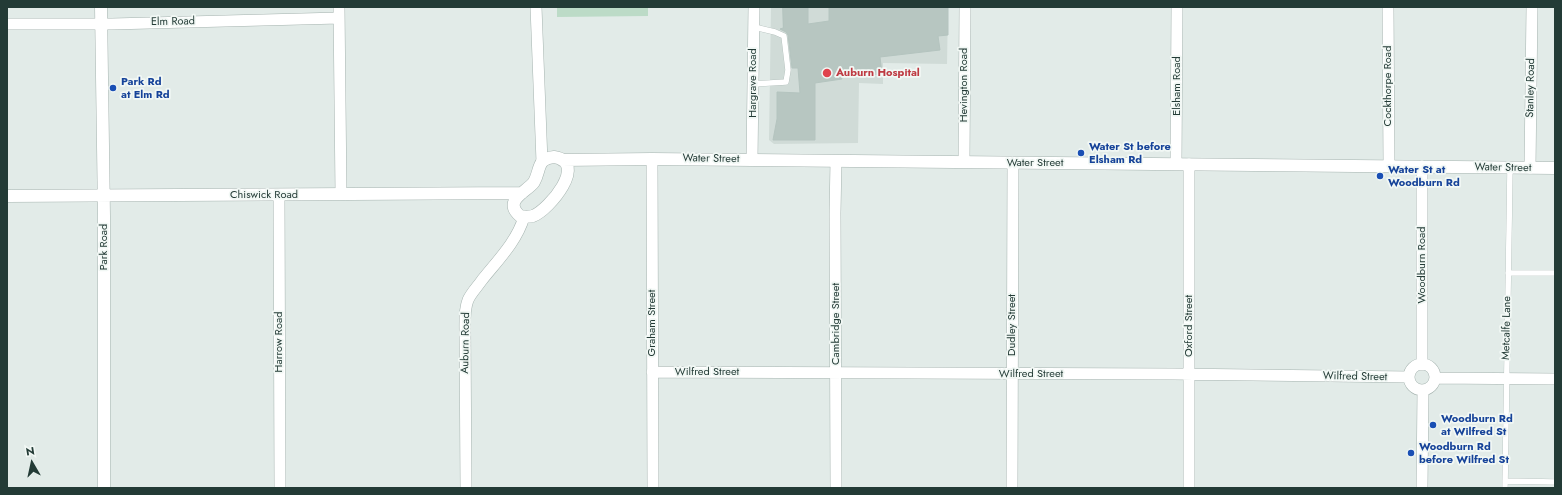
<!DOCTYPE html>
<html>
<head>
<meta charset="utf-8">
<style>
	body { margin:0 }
	#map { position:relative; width:1562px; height:495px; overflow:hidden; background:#e2ebe8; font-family:Jost,sans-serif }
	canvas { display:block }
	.frame { position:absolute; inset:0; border:8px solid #233b36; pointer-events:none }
	.north { position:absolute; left:12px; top:443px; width:40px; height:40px; -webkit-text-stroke:3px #f2f8f5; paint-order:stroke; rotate:351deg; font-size:11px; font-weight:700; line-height:16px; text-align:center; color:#233b36 }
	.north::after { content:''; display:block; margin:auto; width:14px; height:18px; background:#233b36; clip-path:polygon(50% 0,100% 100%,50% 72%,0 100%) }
</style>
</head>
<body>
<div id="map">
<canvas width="1562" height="495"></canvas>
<div class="frame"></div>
<div class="north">N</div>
</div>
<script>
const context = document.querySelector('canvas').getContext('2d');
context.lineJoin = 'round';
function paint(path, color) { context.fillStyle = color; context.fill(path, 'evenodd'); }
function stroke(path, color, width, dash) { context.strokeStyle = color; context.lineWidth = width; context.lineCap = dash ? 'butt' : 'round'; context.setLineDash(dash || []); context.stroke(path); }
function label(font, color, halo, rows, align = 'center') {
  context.font = font + ' Jost,sans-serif'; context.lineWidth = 3.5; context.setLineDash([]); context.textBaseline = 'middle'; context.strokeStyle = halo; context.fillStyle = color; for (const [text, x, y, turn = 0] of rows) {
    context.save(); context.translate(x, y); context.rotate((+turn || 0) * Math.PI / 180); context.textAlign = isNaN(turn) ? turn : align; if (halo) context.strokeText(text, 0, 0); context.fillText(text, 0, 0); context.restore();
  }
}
const built = new Path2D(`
	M771,7H948L947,64L883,63V84L859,83L858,143L774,144L769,140Z`);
const green = new Path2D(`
	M557,7H648V16L557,17Z`);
const building = new Path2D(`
	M783,7H808V24L829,21V7H948V35L938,36L940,50L880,57L882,74L841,76L842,79L815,83V140H773L777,119V92L800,93L798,68H792L788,35L786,32L780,29L783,28Z`);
const service = new Path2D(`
	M753,84L786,82L788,70L784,36L775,32L754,27
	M1508,273H1555
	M1505,481L1555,482
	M1505,488L1510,168`);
const minor = new Path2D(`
	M339,7L341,194
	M536,7L542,162
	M1388,7L1389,165
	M7,24H112L339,18
	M652,159L653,488
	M752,160L754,7
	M964,162L965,7
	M1176,164L1177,7
	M1422,166V365
	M1530,168L1532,7
	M279,195L280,488
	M1409 377a13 13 0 1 1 26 0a13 13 0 1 1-26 0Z
	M652,372L1174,374L1409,377
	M1435,378L1555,379
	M466,488L465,331C465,321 464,310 468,300C471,293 478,286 482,280C498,260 517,241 524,217
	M836,488L835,213L836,161
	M1012,488L1013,163
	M1189,488V164
	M1422,488L1423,390`);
const tertiary = new Path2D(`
	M101,7L104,216V488
	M554,157C589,162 549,210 533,216C528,217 525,217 520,216C502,200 527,192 534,182C541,170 536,159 554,157Z
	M562,160L652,159L1555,168
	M7,196L522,193`);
const markers = [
	[827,73,5,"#e0444e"],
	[113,88,4,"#1a4fb4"],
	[1081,153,4,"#1a4fb4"],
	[1380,176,4,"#1a4fb4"],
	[1433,425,4,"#1a4fb4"],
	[1411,453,4,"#1a4fb4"]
];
const streetNames = [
	["Elm Road",173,22,-1],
	["Hargrave Road",753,83,-90],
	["Hevington Road",964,85,-90],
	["Elsham Road",1177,86,-90],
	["Cockthorpe Road",1388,86,-90],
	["Stanley Road",1531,88,-89],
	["Water Street",711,159,1],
	["Water Street",1035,163],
	["Water Street",1503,168,1],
	["Chiswick Road",264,195],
	["Park Road",104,247,-90],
	["Woodburn Road",1422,265,-90],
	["Graham Street",652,323,-90],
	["Cambridge Street",836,324,-90],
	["Dudley Street",1012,325,-90],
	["Oxford Street",1189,326,-90],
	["Metcalfe Lane",1507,328,-89],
	["Harrow Road",279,342,-90],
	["Auburn Road",466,343,-89],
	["Wilfred Street",707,372],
	["Wilfred Street",1031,374],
	["Wilfred Street",1355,377,1]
];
const healthNames = [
	["Auburn Hospital",836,73]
];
const transitNames = [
	["Park Rd",121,82],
	["at Elm Rd",121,95],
	["Water St before",1089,147],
	["Elsham Rd",1089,160],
	["Water St at",1388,170],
	["Woodburn Rd",1388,183],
	["Woodburn Rd",1441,419],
	["at Wilfred St",1441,432],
	["Woodburn Rd",1419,447],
	["before Wilfred St",1419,460]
];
paint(built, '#d0dbd7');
paint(green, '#bcdbc7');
paint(building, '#b7c6c1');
stroke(building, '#b4c4bf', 1);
stroke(service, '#a5b3af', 6);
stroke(minor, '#a5b3af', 12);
stroke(tertiary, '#a5b3af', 13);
stroke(service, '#fff', 5.5);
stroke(minor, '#fff', 11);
stroke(tertiary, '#fff', 12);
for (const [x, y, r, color] of markers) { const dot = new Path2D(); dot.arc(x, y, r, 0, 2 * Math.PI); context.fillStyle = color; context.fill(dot); stroke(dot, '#f2f8f5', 1.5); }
label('11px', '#233b36', '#f2f8f5', streetNames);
label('bold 11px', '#be3a42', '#f2f8f5', healthNames, 'left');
label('bold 11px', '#164399', '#f2f8f5', transitNames, 'left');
</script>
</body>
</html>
